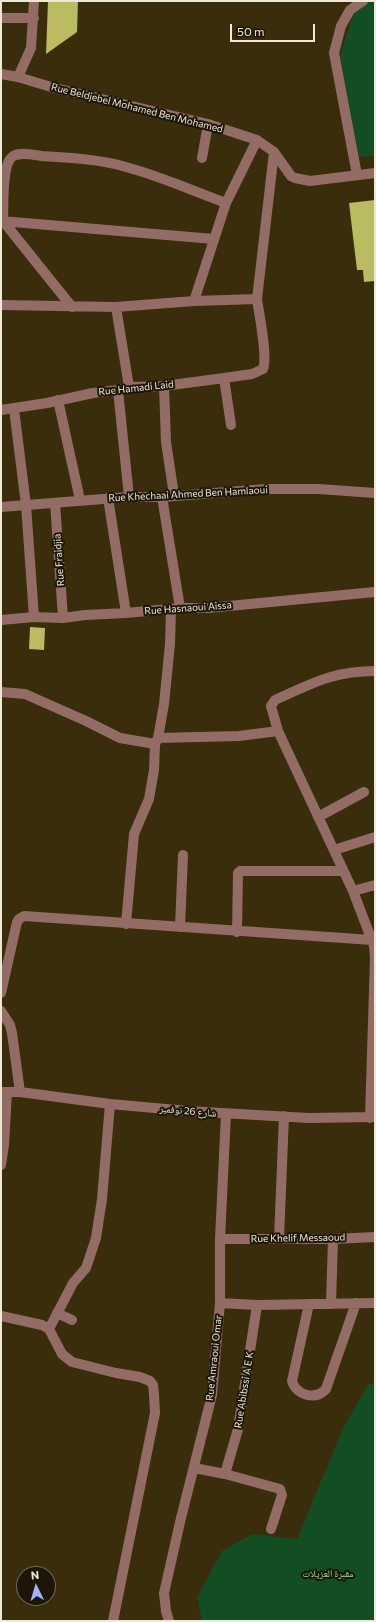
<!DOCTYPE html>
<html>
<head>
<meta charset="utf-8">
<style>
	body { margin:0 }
	#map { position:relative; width:376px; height:1622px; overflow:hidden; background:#392d0c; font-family:Commissioner,sans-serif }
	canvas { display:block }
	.frame { position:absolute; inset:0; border:2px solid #efe8d5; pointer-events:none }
	.north { position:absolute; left:16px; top:1566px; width:40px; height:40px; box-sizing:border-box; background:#1c1609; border:1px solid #706a5b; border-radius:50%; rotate:355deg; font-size:11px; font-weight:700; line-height:16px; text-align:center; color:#efe8d5 }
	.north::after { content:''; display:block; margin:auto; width:14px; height:18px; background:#9cb4fd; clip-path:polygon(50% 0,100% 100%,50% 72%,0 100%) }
	.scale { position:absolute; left:230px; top:24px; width:85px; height:18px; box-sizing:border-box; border:2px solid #efe8d5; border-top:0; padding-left:5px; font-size:12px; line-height:14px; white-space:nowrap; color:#efe8d5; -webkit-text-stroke:3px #1c1609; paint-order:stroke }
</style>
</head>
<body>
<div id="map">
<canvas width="376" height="1622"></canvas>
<div class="frame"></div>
<div class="north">N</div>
<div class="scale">50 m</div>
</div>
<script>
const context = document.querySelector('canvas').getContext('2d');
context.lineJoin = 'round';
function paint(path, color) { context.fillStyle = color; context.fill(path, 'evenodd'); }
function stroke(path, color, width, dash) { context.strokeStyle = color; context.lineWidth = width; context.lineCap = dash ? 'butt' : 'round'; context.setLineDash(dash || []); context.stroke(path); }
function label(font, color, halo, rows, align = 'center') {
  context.font = font + ' Commissioner,"Noto Naskh Arabic",sans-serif'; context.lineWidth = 4; context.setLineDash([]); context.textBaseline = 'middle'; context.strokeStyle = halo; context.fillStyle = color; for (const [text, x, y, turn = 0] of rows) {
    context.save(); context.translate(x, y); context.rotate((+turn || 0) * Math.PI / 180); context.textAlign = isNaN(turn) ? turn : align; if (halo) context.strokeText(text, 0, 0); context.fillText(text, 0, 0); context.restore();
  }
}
const green = new Path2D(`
	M367,1H375V156L359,157L340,56L354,11Z
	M369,1383L375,1385V1621H202L197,1597L222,1551L252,1534L297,1539L343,1428Z`);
const building = new Path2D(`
	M48,1H78L77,32L46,54Z
	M375,200V281L364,282L363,270H357L349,203Z
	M30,627L45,628L44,650L29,649Z`);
const minor = new Path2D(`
	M1,18H34
	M1,74L18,77L51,87L208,124L257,140L274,152L291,176L295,178L310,181L375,173
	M18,77L31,48L34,1
	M202,158L208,124
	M357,175L334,53L341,26L350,10L363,1
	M1,221L214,239
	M194,301L226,203L257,140
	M1,305L116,307
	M72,307L3,221C4,207 1,166 12,157C19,151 34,155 42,156C70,158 99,159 126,167C160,176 193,191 226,203
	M224,378L252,374L263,369C268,357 259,314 257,299
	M164,386L166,442L174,495
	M129,387L116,307L194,301L257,299L274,152
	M118,390L129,497
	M58,400L80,500
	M14,409L26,505L34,617
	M1,410L47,403L93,393L118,390L129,387L164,386L224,378L231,425
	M162,497L180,608
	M108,498L126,613
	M55,503L63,618
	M1,507L129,497H162L267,489H319L375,493
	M1,620L34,617L63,618L85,615L126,613L180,608H208L375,592
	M1,692L25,694L86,721L120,738L155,744
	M158,738L239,736L278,731
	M318,817L364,792
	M334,850L375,837
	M353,891L375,885
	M126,924L134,834L149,799L154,770L155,744L158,738L164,704L170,644L171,609
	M180,927L183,855
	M237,932L238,873L240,871H343
	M1,993L17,922L19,919L24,916L372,940
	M1,1011L10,1025L12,1033L20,1092
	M1,1092H20L110,1104L188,1111L308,1118L375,1117
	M370,1118L375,957L374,946L353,891L278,731L271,706L275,700C311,684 333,671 375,671
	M1,1165L4,1145L7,1092
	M220,1239H333L375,1237
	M279,1239L284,1116
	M220,1303L257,1305L375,1303
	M309,1304L292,1381C296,1395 315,1401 326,1389L356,1303
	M331,1304L333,1239
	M57,1313L72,1320
	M1,1316L42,1325L49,1329L62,1354L72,1362L116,1373L140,1377L150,1381L153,1385L154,1394L155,1413L113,1621
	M49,1329L73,1283L86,1268L96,1238L102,1199L110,1104
	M194,1468L225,1474L280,1489L282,1495L271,1529
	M225,1474L238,1429L257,1305
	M169,1621L166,1611L164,1593L181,1518L212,1395L220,1303V1239L226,1114`);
const streetNames = [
	["Rue Beldjebel Mohamed Ben Mohamed",137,108,14],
	["Rue Hamadi Laid",136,388,-6],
	["Rue Khechaai Ahmed Ben Hamlaoui",188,494,-3],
	["Rue Fraidjia",59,560,-94],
	["Rue Hasnaoui Aissa",188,608,-4],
	["شارع 26 نوفمبر",188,1111,5],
	["Rue Khelif Messaoud",298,1238,-1],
	["Rue Amraoui Omar",214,1358,-84],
	["Rue Abibssi A E K",244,1390,-81]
];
const parkNames = [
	["مقبرة العزيلات",328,1574]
];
paint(green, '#124d24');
paint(building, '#bbbc61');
stroke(minor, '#936c66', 10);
label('10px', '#efe8d5', '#1c1609', streetNames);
label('10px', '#80e596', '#1c1609', parkNames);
</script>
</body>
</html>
